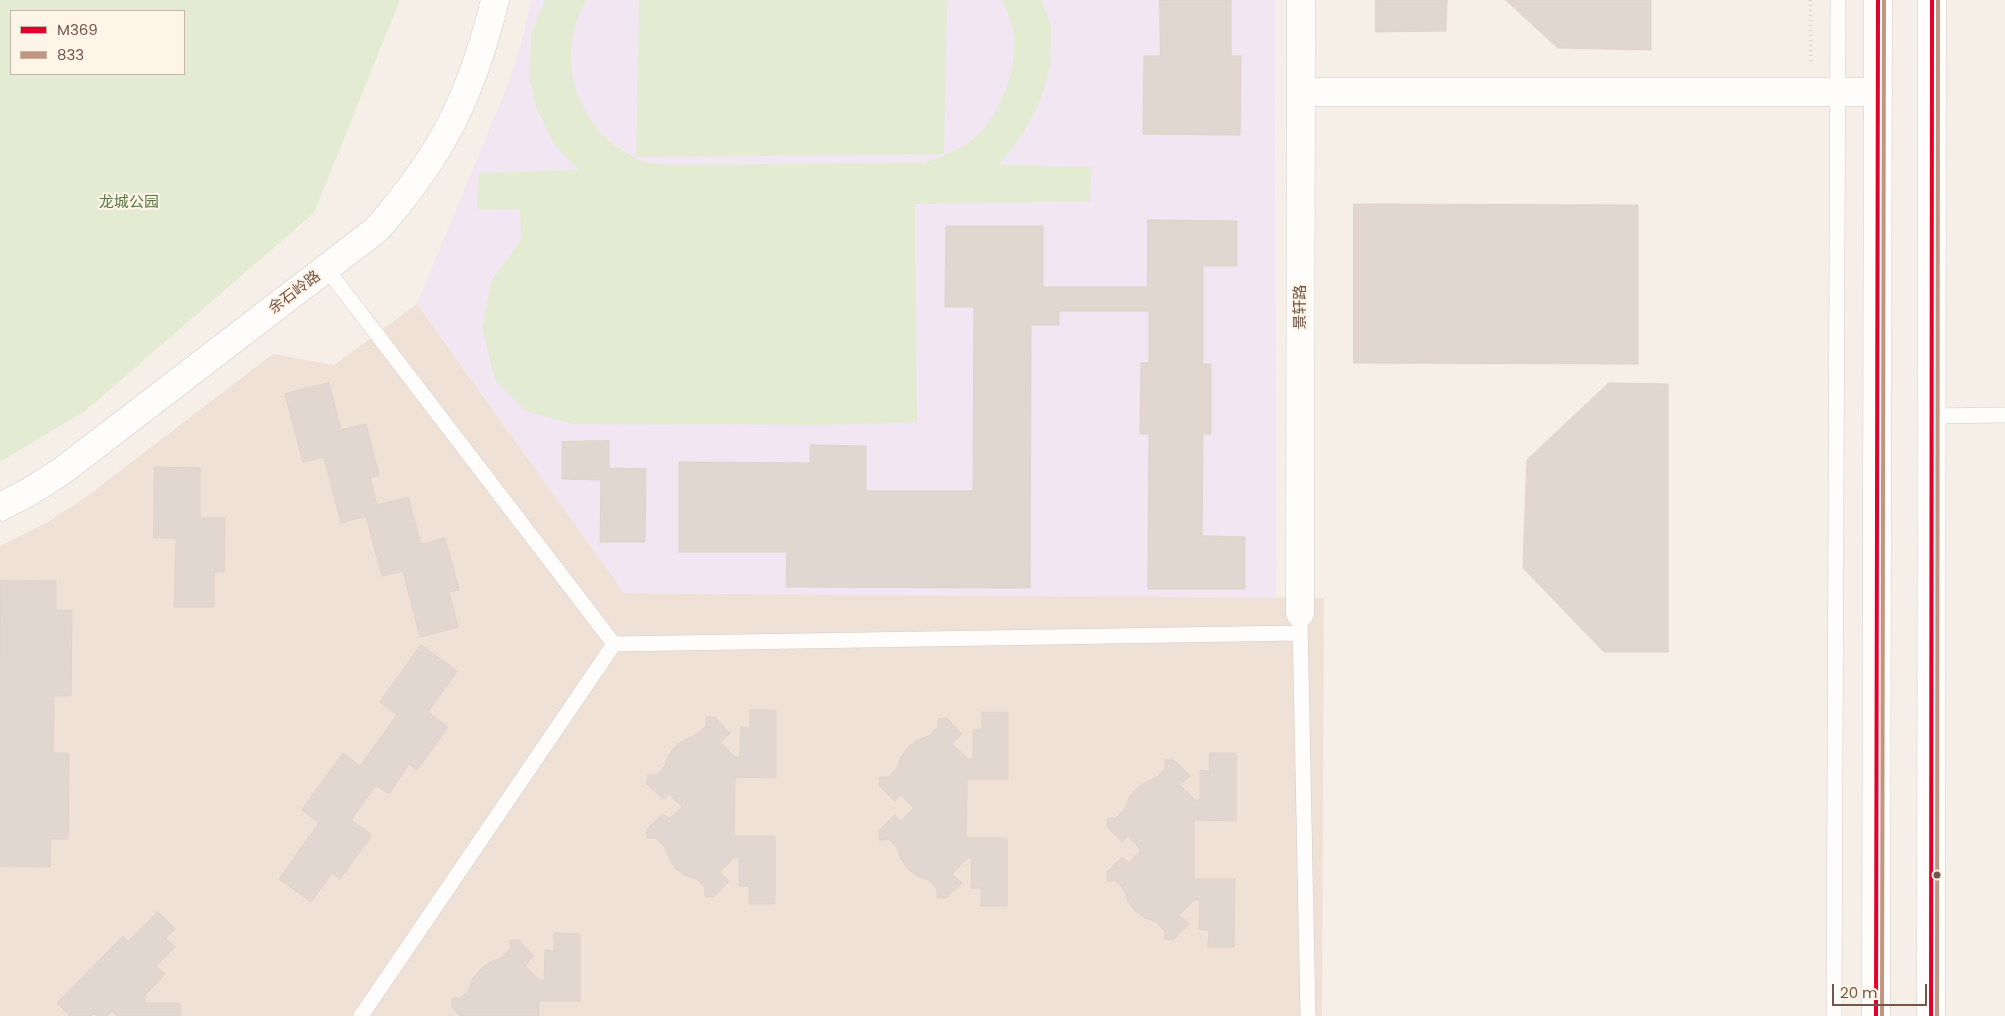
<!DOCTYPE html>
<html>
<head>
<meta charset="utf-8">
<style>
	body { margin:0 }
	#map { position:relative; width:2005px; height:1016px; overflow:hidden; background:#f6efe8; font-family:Poppins,sans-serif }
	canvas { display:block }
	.legend { position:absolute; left:10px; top:10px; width:175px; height:65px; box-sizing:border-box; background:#fff4e8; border:1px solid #c7b4a8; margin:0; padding:6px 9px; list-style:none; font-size:15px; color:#735549 }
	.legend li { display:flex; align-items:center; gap:10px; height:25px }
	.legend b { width:25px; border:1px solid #c7b4a8 }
	.scale { position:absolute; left:1832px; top:984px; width:95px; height:22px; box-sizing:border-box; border:2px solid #735549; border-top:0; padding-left:6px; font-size:15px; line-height:18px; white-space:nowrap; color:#735549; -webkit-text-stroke:4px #fff4e8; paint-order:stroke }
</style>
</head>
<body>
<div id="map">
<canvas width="2005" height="1016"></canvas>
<ul class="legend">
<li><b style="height:6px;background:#e4002b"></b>M369</li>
<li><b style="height:6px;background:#c0967e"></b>833</li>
</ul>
<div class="scale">20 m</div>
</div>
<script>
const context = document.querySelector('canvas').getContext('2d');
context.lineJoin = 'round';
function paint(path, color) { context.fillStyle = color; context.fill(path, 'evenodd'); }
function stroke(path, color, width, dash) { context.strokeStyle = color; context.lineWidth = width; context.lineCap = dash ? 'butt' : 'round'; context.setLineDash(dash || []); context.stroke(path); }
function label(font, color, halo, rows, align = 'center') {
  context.font = font + ' Poppins,"Noto Sans SC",sans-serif'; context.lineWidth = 4; context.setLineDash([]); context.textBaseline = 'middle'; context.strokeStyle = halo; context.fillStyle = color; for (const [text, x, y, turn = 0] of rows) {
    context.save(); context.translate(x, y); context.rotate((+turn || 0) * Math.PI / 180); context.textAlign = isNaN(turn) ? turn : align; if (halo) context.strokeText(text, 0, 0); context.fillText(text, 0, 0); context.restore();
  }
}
const residential = new Path2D(`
	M417,304L624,593L1324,598L1322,1016H0V546L46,523L82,500L273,354L334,365Z`);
const education = new Path2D(`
	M531,0H1275L1276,598L624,593L417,304L508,84L521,45Z`);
const green = new Path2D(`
	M0,0H400L314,213L85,411L0,462ZM11,11H184V74H11Z
	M545,0H587C555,50 573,122 624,151C629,154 635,159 641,161C650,164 662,164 671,165L924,163C940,157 958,151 972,140C1000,119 1017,70 1014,37C1013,25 1006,11 1003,0H1042L1051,27L1050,68L1040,101L1023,134L999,165L1091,167L1090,201L915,204L917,422L822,425L573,424L526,411L495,380L482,327L492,280L521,240L520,209L477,210L479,173L578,170L554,144L536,107L529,76L531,34Z
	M639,0H947L944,154L636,157Z`);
const building = new Path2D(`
	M1160,0H1231V56H1241L1240,135L1143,134L1144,56H1160Z
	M1376,0H1447L1446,31L1376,32Z
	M1506,0H1651V50L1558,48Z
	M1354,204L1638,205V364L1354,363Z
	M1148,220L1237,221V266H1203V364H1211V434H1203L1202,536L1245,537V589H1148L1149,434H1140L1141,363H1149V311H1059V325H1031L1030,588L786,587L787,552H679V462L810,463V445L866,446V491H973L974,307H945L946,226H1043V287H1147Z
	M329,383L341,430L366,424L379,475L370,478L377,505L408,497L421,544L445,538L459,590L449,592L458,627L420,637L403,571L382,576L366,516L341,523L324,457L303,462L285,394Z
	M1609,383L1668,384V652H1604L1523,568L1527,460Z
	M609,441V468L646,469L645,542H600L601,480L562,479V442Z
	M155,467L200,468V518H225L224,572H214V607H174L176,538H154Z
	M1,580L56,581V610H72L71,696H54L53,753H69L68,839H51L50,867L0,866Z
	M421,645L457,671L428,712L448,727L417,770L409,764L389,794L376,785L351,820L372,835L340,879L332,873L311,902L279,879L319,823L302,810L343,753L360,766L397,715L380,702Z
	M750,710H776V778L735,777L734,836H775V904H749V886H739V857H735L720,872L729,881L714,897L705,896V888L696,879L685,875L675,868L669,858L665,847L656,838H647V829L663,814L669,819L682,807L669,794L663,799L647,784L648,775H656L665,766L669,755L676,746L686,739L697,734L706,726V717H715L730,733L720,742L735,757L740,758L741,727L750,728Z
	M982,712H1008V779H967L966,838H1007V906H981V888H971L972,858H967L952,874L962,883L946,898H937V889L929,880L917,876L908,869L901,859L897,848L888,839L879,840V830L895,815L901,821L914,808L901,795L895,801L879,786L880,777H889L897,768L901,757L908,747L918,740L929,736L938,727V719L947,718L962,734L952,744L968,759H973V729H982Z
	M1210,753H1236V821L1194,820V879H1235L1234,947H1208L1209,930L1199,929L1200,900H1194L1179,915L1189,924L1173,940L1164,939L1165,931L1156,922L1145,918L1135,911L1128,901L1124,890L1116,881H1107V872L1122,857L1129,863L1141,850L1128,836L1122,842L1107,827V818H1116L1125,809L1129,798L1136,789L1146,782L1157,777L1165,769V760H1174L1190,776L1180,785L1195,800H1200V770L1209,771Z
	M158,912L175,929L165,938L175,947L156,966L165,974L145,995V1003H180V1016H117L112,1011L107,1016H97L94,1013L91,1016H70L57,1003L123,936L128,941Z
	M554,933L580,934V1001H539V1016H460L452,1007V998H461L469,989L473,978L481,969L490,962L501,958L510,949V940H519L534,956L525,965L540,981H544L545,950L554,951Z`);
const path = new Path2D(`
	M1810,0L1811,63`);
const service = new Path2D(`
	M326,268L614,644L361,1016
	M1931,416L2005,415
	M1300,622L1308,1016
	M614,644L1299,633
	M1834,1016L1838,0`);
const minor = new Path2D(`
	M1301,92H1878
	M0,507L29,492L62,471L376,230C441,157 472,95 495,0
	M1300,613L1301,0`);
const secondary = new Path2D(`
	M1876,1016L1878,0
	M1931,1016L1932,0`);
const bus1 = new Path2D(`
	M1876,1016L1878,0
	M1931,1016L1932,0`);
const bus2 = new Path2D(`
	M1882,1016L1884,0
	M1937,1016L1938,0`);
const markers = [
	[1937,875,4.5,"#735549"]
];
const parkNames = [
	["龙城公园",129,203]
];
const streetNames = [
	["余石岭路",295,293,-37],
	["景轩路",1301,307,-90]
];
paint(residential, '#efe1d5');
paint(education, '#f1e6f1');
paint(green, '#e3ecd3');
paint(building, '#e2d7d0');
stroke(building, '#dfd2ca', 1);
stroke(service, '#d4cbc5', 16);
stroke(minor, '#d4cbc5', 29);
stroke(secondary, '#d5cbc5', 29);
stroke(path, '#d7cec9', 3, [1, 4]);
stroke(service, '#fefdfc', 15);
stroke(minor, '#fefdfc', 28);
stroke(secondary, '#fefdfc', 28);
stroke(bus1, '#e4002b', 4);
stroke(bus2, '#c0967e', 4);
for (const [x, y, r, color] of markers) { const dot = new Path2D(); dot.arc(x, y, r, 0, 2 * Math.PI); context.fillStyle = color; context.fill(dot); stroke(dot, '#fff4e8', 2); }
label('15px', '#567842', '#fff4e8', parkNames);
label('15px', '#735549', '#fff4e8', streetNames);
</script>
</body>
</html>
